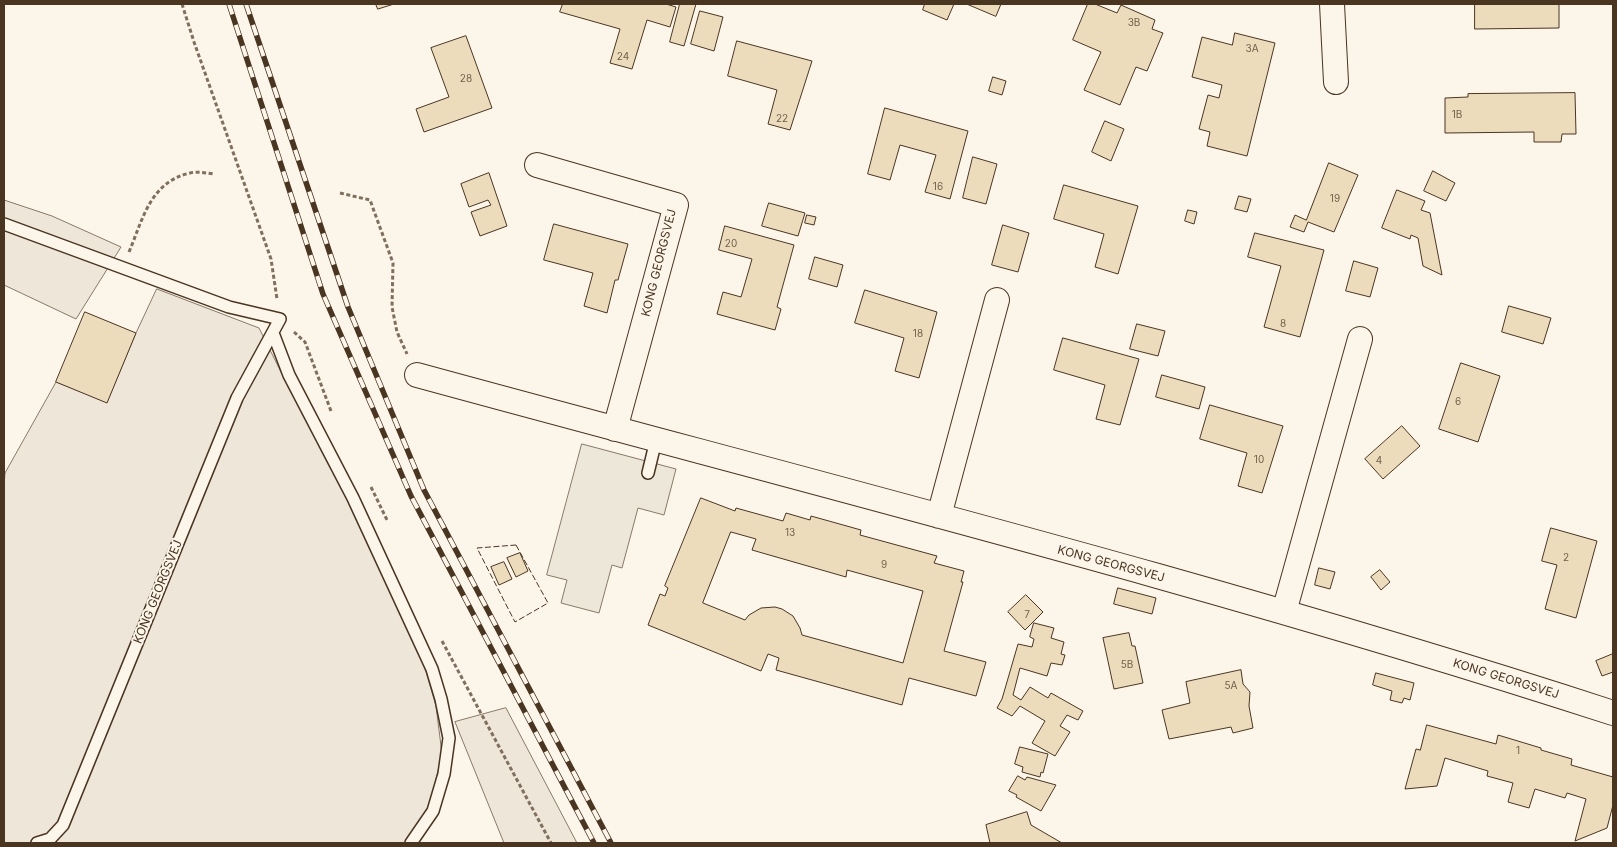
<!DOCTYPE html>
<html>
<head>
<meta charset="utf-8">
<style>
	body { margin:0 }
	#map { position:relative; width:1617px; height:847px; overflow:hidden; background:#fbf6e9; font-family:Inter,sans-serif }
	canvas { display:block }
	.frame { position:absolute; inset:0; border:5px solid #4a3520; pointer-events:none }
</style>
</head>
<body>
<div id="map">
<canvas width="1617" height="847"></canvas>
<div class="frame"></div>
</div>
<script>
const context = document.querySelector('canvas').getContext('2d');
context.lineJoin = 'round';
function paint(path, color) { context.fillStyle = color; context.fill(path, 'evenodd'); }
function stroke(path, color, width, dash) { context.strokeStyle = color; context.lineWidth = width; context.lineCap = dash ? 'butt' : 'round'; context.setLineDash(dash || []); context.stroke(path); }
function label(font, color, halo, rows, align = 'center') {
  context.font = font + ' Inter,sans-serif'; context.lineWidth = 4; context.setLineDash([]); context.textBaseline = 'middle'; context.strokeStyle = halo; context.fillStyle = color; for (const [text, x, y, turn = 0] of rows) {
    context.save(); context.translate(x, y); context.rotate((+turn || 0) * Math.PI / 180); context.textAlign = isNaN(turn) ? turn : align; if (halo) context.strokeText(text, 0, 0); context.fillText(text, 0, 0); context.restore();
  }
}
const green = new Path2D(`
	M4,200L52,216L121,247L76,319L4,285Z
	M157,289L259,328L286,382L328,458L424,665L436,706L442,754L430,805L405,843H7L4,842V486L5,473L56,382L107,402L136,333Z
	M506,708L577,843H504L455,722Z`);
const parking = new Path2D(`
	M582,444L676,469L664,515L638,508L622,568L612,565L599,613L561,603L567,580L547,575Z`);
const building = new Path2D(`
	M376,4H394L378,9Z
	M563,4H666L676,7L670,27L647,20L632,69L610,63L620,29L560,12Z
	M680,4H696L684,46L670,42Z
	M925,4H954L947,20L923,10Z
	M967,4H1001L996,16Z
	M1088,4H1095L1117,13L1121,5L1155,20L1152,29L1163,33L1147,71L1136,67L1120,105L1084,90L1101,52L1073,40Z
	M1475,4H1559V28L1475,29Z
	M700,11L723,17L714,51L691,44Z
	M1235,33L1275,43L1247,156L1207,146L1210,132L1199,129L1208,95L1219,98L1222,85L1192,77L1202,37L1232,45Z
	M466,36L492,108L424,132L416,109L449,97L431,48Z
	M737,41L812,61L790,130L768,124L777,90L728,76Z
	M993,77L1006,81L1002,95L989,91Z
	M1575,93L1576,134H1562L1561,142H1534V132L1445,133V98L1468,97V94Z
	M885,108L968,131L950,199L925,192L936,155L900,145L890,180L868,174Z
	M1105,121L1124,129L1111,161L1092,152Z
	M973,157L997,164L986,204L963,198Z
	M1329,163L1358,175L1334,232L1308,222L1304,232L1290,227L1295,215L1306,220Z
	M1433,171L1455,183L1446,201L1424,191Z
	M489,173L507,226L480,236L471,212L491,205L488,200L469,207L461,184Z
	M1064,185L1138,206L1118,274L1095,267L1104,234L1054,219Z
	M1397,190L1425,201L1421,210L1430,213L1442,275L1423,266L1418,238L1411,235L1410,239L1382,228Z
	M1239,196L1251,199L1247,212L1235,209Z
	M769,203L805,213L798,236L762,226Z
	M1188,210L1197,212L1194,224L1185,221Z
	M807,215L816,217L814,225L805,223Z
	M554,224L628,244L618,280H615L607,313L584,306L593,273L544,260Z
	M1003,225L1029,233L1018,272L992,265Z
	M725,226L794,245L777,307L781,309L775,330L717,314L723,292L741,297L752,259L719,250Z
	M1255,233L1324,250L1300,337L1264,327L1281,266L1248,257Z
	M815,257L843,265L837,287L809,279Z
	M1354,261L1378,268L1370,297L1346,291Z
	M865,290L937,312L919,378L895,371L904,338L855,323Z
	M1509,306L1551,318L1543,344L1502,332Z
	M85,312L136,333L107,403L56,382Z
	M1137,324L1165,331L1158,356L1130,349Z
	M1063,338L1139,359L1120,425L1096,419L1105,385L1054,370Z
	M1461,363L1500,376L1478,442L1439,429Z
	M1162,375L1205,387L1199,409L1156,397Z
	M1210,405L1283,426L1262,493L1238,486L1247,453L1200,439Z
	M1402,426L1420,446L1383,479L1365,459Z
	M701,498L735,511L736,508L783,521L786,513L810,520L811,516L861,530L860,535L937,556L934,563L964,571L961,582H963L944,651L986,662L976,696L909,678L902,705L776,670L779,658L768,654L761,671L648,625L660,594L665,596L668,588L665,586ZM731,532L756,539L752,550L846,577L847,570L923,591L903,663L802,635L800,628L793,616L782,609L775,607L761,608L749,615L745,620L703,603Z
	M1551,528L1597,541L1576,618L1545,609L1557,565L1542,561Z
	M520,553L528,571L516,577L507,558Z
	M504,562L512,579L499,585L491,567Z
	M1319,568L1335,572L1330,589L1315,585Z
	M1380,570L1390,582L1381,590L1371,577Z
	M1118,588L1156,598L1152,614L1114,604Z
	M1026,595L1043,612L1025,630L1008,612Z
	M1034,623L1054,628L1051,638L1064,642L1061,654L1065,655L1062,665L1051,663L1047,676L1020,668L1013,695L1021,700L1030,687L1048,698L1051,693L1083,711L1078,720L1067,715L1060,726L1070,732L1055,756L1032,743L1045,721L1020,706L1012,716L997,708L1002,699L1018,644L1032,647L1034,639L1030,637Z
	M1129,633L1132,646H1135L1143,683L1114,689L1103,638Z
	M1613,654V672L1602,676L1596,661Z
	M1241,670L1243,684L1250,692L1249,706L1253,728L1233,733L1231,727L1169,739L1162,710L1190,703L1186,682Z
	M1376,673L1414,683L1410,700L1404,698L1402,703L1390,700L1392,691L1373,685Z
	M1427,725L1496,744L1498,735L1541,748V750L1572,759L1571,765L1613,777V805L1607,828L1575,841L1586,799L1567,793L1565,798L1535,789L1529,808L1508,802L1513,783L1487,776L1488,771L1445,758L1437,786L1405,789L1416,749L1420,750Z
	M1020,747L1048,754L1043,773L1041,772L1040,777L1022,772L1023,767L1015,764Z
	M1018,776L1025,780L1027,777L1056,785L1041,811L1016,797L1017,795L1009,791Z
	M1027,812L1031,825L1062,843H990L986,825Z`);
const path = new Path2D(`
	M182,4L194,42L271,259L277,299
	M340,193L370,200L393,263L392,307L397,332L407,354
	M129,252C143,219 150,182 190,173C197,171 206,173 214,174
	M294,332L305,342L331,411
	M371,487L388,522
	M442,641L551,843`);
const service = new Path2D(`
	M4,224L229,307L280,319L237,398L63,825L50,839L37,843
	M273,333L289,375L353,498L432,669L441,699L449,738L444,774L433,811L411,843
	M648,473L656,440`);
const minor = new Path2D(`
	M1332,4L1336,82
	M537,165L676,205L615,429
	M417,375C816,484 1219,585 1613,713
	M939,516L997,300
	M1284,612L1360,339`);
const rail = new Path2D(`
	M229,4L323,294L411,496L594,843
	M246,4L348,307L424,490L611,843`);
const fence = new Path2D(`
	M516,545L548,603L515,622L477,548Z`);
const numberNames = [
	["3B",1134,23],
	["3A",1252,49],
	["24",623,57],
	["28",466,79],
	["1B",1457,115],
	["22",782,119],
	["16",938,187],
	["19",1335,199],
	["20",731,244],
	["8",1283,324],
	["18",918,334],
	["6",1458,402],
	["10",1259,460],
	["4",1379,461],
	["13",790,533],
	["2",1566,558],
	["9",884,565],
	["7",1027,615],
	["5B",1127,665],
	["5A",1231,686],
	["1",1518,751]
];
const streetNames = [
	["KONG GEORGSVEJ",659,263,-76],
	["KONG GEORGSVEJ",1111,564,15],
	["KONG GEORGSVEJ",158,592,-68],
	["KONG GEORGSVEJ",1506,679,17]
];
paint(green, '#ede6d9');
stroke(green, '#887966', 1);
paint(parking, '#ede7d9');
stroke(parking, '#887966', 1);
paint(building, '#ecdcbc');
stroke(building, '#4a3520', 1);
stroke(service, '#4a3520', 14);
stroke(minor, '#4a3520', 26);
stroke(path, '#7f6f5c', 3, [4, 2.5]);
stroke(service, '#fbf6e9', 11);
stroke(minor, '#fbf6e9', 24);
stroke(rail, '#4a3520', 5.5);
stroke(rail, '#fbf6e9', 4, [11]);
stroke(fence, '#4a3520', 1, [6, 2.5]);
label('10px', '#725f47', null, numberNames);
label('12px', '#4a3520', '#fbf6e9', streetNames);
</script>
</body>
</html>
